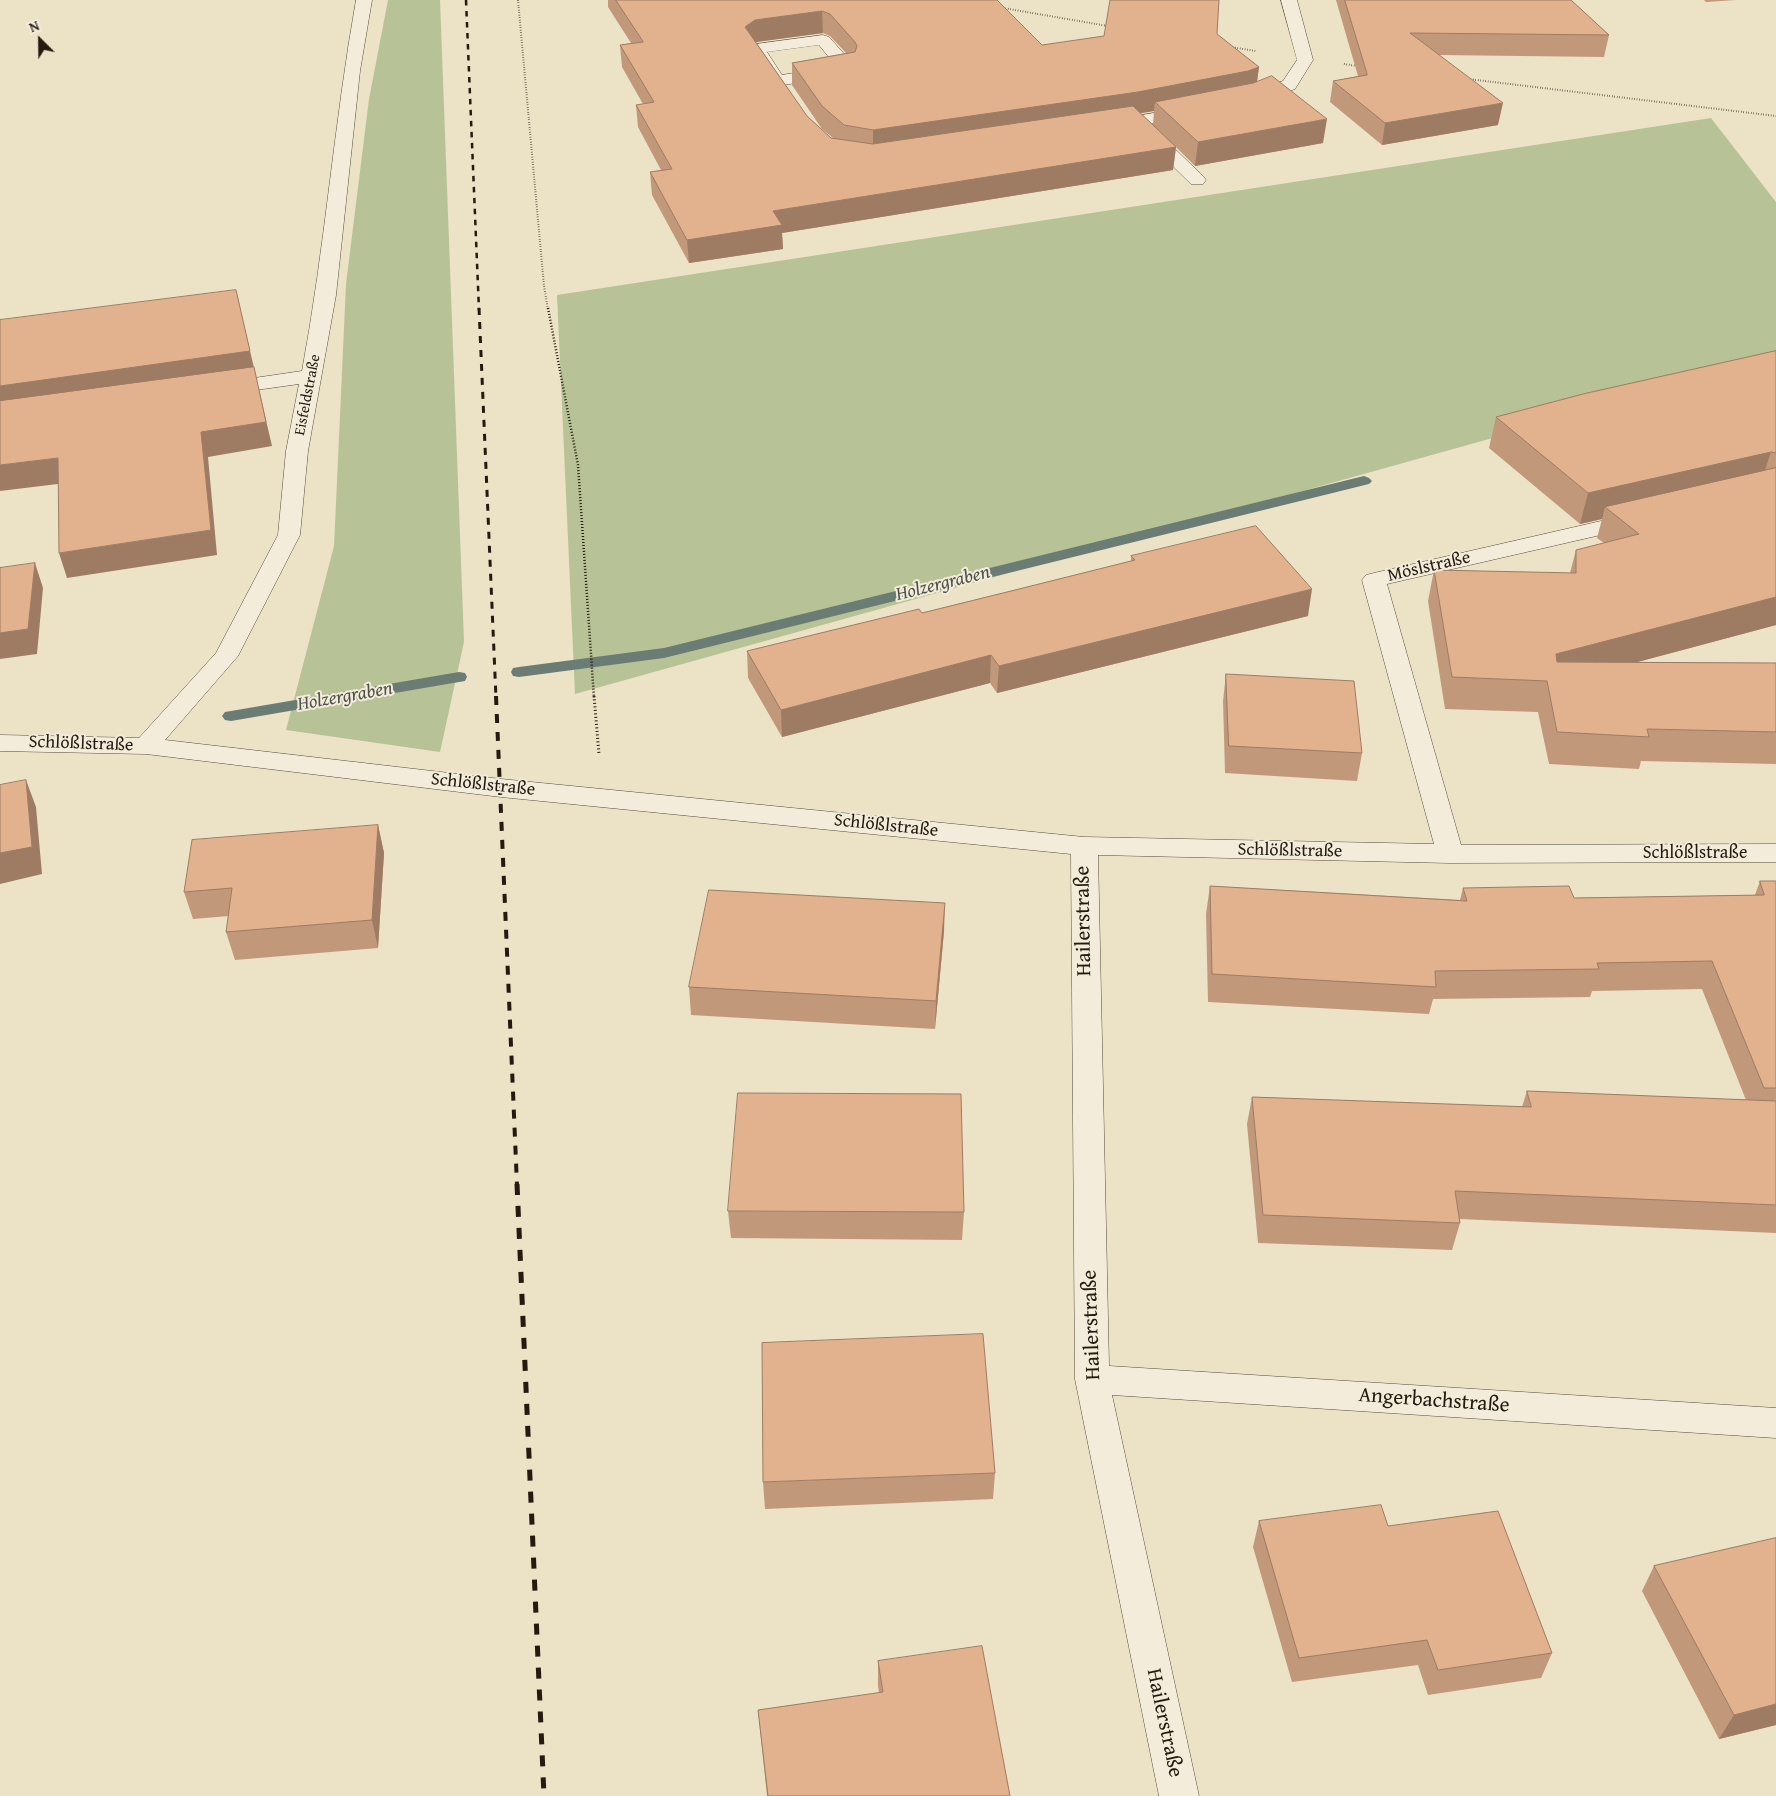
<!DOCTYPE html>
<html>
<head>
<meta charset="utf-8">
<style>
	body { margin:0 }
	#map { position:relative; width:1776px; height:1796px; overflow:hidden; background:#ece2c6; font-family:"Gentium Book Plus",serif }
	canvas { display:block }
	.north { position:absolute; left:15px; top:15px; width:50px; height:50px; -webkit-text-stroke:4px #f3ecda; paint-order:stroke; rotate:337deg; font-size:14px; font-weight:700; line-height:20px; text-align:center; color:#251a10 }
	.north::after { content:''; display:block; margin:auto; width:18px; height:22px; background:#251a10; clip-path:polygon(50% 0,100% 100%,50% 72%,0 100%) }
</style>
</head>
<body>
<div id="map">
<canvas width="1776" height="1796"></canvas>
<div class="north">N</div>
</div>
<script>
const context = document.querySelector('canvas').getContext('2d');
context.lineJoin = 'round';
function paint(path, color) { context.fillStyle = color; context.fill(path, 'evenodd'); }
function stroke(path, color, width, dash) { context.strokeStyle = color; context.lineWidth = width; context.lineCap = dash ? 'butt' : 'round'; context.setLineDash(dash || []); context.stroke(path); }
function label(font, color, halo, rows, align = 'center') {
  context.font = font + ' "Gentium Book Plus",serif'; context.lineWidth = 4; context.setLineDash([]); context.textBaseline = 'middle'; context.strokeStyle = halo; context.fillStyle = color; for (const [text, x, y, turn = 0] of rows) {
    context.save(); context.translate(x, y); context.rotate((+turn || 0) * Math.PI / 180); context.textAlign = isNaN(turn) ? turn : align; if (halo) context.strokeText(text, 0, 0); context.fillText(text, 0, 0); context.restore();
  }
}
const green = new Path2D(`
	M388,0H440L464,642L440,752L286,730L334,546L346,284L369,99Z
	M1711,118L1776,202V359L575,694L557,295Z`);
const stream = new Path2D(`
	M1364,476L1369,478L1372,481L1369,484L664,658L519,677L513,676L511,672L513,668L519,667L664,648Z
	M459,672L465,673L467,677L465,681L231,721L225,720L222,716L225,712L231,711Z`);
const pathFar2 = new Path2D(`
	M518,0L544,286L548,310
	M1003,8L1108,26
	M1230,47L1256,51
	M1344,64L1357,66
	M1468,79L1776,116`);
const pathFar1 = new Path2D(`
	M548,308L578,465L594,698`);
const path = new Path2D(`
	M594,696L599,754`);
const minor = new Path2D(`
	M356,0H372L360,71L336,295L308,451L300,535L238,656L165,740L501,779L1084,837L1434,844L1362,580L1366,575L1374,573L1636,513L1644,515L1647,520L1644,525L1387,584L1461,845L1776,844V862L1450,863L1098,855L1109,1366L1776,1408V1438L1112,1395L1199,1796H1159L1075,1379L1071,854L501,797L146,754L0,751V735L139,738L216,653L278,535L286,451L299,384L220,395L213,393L210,389L213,385L220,383L302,371C325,248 334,123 356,0Z
	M1281,0H1297L1313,60L1295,89L1256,103H1244L1241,99L1244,95L1283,81L1297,60Z
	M823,35L829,37L854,65L856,69L854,73L778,86L772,85L771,79H768L748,49L756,44ZM819,45L836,66L782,75L767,52Z
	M1190,107L1196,108L1199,112L1196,116L1149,124L1203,176L1206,180L1203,184H1191L1127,121L1130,117Z`);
const railFar3 = new Path2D(`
	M466,0L479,310`);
const railFar2 = new Path2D(`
	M479,308L496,698`);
const railFar1 = new Path2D(`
	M496,696L517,1185`);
const rail = new Path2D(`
	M517,1184L544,1796`);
const wall = new Path2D(`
	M608,0H997L1042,45L1217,34L1259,67L1257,81L1323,143L1195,166L1176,147L1173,170L782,233L783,249L689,263L652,195L650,172L661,170L638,127L636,105L643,104L622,67L620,45L631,43L608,7ZM823,33L830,36L846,53L792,63V85L822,129L833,138H831L807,116L756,42ZM1154,111L1153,125L1140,113Z
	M1336,0H1571L1609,35L1604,57L1439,55L1498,125L1382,145L1330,102L1333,81L1358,76Z
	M1704,0H1736L1706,2Z
	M1776,351V625L1637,662L1776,663V764L1641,761L1639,769L1549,764L1538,712L1445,709L1428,601L1434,570L1570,573L1576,550L1604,543L1597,538L1602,519L1580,524L1489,448L1496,417Z
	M1131,556L1308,616L997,693L990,683L782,737L748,678L747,651L922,613L1011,591L1131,561Z
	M1226,674L1362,753L1357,781L1225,773L1223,701Z
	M378,825L384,853L378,948L235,960L226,932L229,916L193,919L184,892Z
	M1760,881H1776V1233L1460,1219V1223L1452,1250L1258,1243L1247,1124L1252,1097L1522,1107L1527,1091L1746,1100L1702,989L1592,991L1590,997L1433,999L1429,1014L1208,1002L1206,914L1210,886L1460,900L1463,888L1574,898L1755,895Z
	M944,931L935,1029L691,1015L689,987Z
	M728,1211L964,1212L962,1240L731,1238Z
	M995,1473L993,1499L765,1509L763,1482Z
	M1259,1521L1388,1526L1552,1653L1541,1678L1428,1695L1418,1665L1292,1682L1253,1547Z
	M1776,1538V1725L1719,1739L1642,1591L1654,1566Z
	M878,1661L1010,1796H767L758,1710L879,1693L878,1686Z`);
const shadedWall = new Path2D(`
	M822,11L823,33L756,42L745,27L755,20Z
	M1259,67L1256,89L1155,102L1154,111L1136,114L873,153V130Z
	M1503,103L1498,125L1382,145L1385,123Z
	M1327,119L1323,143L1195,166L1198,142Z
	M1176,147L1173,170L782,233L783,249L689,263L687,240L773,211Z
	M236,290L272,446L208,457L217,555L67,578L59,553L211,530L0,412V386Z
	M1771,452L1761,482L1605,507L1602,519L1580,524L1588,493Z
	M58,458L66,483L0,491V465Z
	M35,563L43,588L37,654L0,659V633Z
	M1312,589L1308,616L997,693L999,666Z
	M1776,597V625L1548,686L1556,654Z
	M991,655L990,683L782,737L781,710Z
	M26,780L36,807L42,874L0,884V853Z
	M378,825L384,853L378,948L372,920Z
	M945,903L944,931L935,1029L936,1001Z
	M1776,1704V1725L1719,1739L1734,1715Z`);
const building = new Path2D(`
	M616,0H997L1042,45L1104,36L1110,0H1219L1217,34L1259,67L1248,71L1138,92L873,130L844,125L822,106L792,63L855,52L857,46L855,42L830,14L822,11L755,20L745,27L807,116L831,138L873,144L1133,106L1176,147L773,211L782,225L687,240L650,172L672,169L636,105L654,102L620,45L643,42Z
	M1345,0H1571L1609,35L1410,33L1503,103L1385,123L1333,81L1367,75Z
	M1272,76L1327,119L1198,142L1155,102L1253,83Z
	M236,290L250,351L0,386V320Z
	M1776,351V453L1771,452L1588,493L1496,417L1583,394Z
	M254,367L266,422L201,432L211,530L59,553L58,458L0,465V401Z
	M1776,468V597L1556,654L1557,662L1776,663V732L1647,729L1649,737L1557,732L1547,681L1452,677L1434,570L1576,573V550L1639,534L1605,507Z
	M1256,526L1312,589L999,666L991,655L781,710L747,651L919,609L922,613L1011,591L1135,560L1131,556Z
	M35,563L28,629L0,633V568Z
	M1226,674L1354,681L1362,753L1229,746Z
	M26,780L32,847L0,853V785Z
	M378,825L372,920L226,932L232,888L184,892L192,840Z
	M1760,881H1776V1088H1764L1712,961L1597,963L1599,969L1435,971L1436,987L1212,974L1210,886L1467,901L1463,888L1569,886L1574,898L1764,895Z
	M709,890L945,903L936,1001L689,987Z
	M1527,1091L1776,1101V1205L1455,1191L1460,1223L1263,1215L1252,1097L1531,1107Z
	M738,1093L961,1094L964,1212L728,1211Z
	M983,1334L995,1473L763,1482L762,1343Z
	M1381,1505L1388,1526L1498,1511L1552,1653L1438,1670L1427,1640L1299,1658L1259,1521Z
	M1776,1538V1704L1734,1715L1654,1566Z
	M982,1646L1010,1796H768L758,1710L883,1692L878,1661Z`);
const farStreetnames = [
	["Eisfeldstraße",308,395,-79]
];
const streetNames = [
	["Möslstraße",1429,567,-13],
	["Schlößlstraße",81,744,2],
	["Schlößlstraße",483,785,6],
	["Schlößlstraße",886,826,6],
	["Schlößlstraße",1290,851,1],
	["Schlößlstraße",1695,853]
];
const waterNames = [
	["Holzergraben",943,584,-14],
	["Holzergraben",345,697,-10]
];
const nearStreetnames = [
	["Hailerstraße",1084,921,-91],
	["Hailerstraße",1092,1325,-92],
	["Angerbachstraße",1434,1401,4],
	["Hailerstraße",1164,1723,78]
];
paint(green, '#b7c396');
paint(stream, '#6b7c75');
stroke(minor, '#574c3e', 1);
stroke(pathFar2, '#251a10', 2, [0.5, 2]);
stroke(pathFar1, '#251a10', 2.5, [1, 2]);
stroke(path, '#251a10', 3, [1, 2.5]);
paint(minor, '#f3ecda');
stroke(railFar3, '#251a10', 2.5, [5.5, 5.5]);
stroke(railFar2, '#251a10', 3, [7, 7]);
stroke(railFar1, '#251a10', 4, [9, 9]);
stroke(rail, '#251a10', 5, [11, 11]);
paint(wall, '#c2987a');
paint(shadedWall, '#9e7c63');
paint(building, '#e2b18e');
stroke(building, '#9e7c63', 1);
label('15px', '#251a10', '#f3ecda', farStreetnames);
label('18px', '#251a10', '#f3ecda', streetNames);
label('italic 19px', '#4e534b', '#f3ecda', waterNames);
label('21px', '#251a10', '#f3ecda', nearStreetnames);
</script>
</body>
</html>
